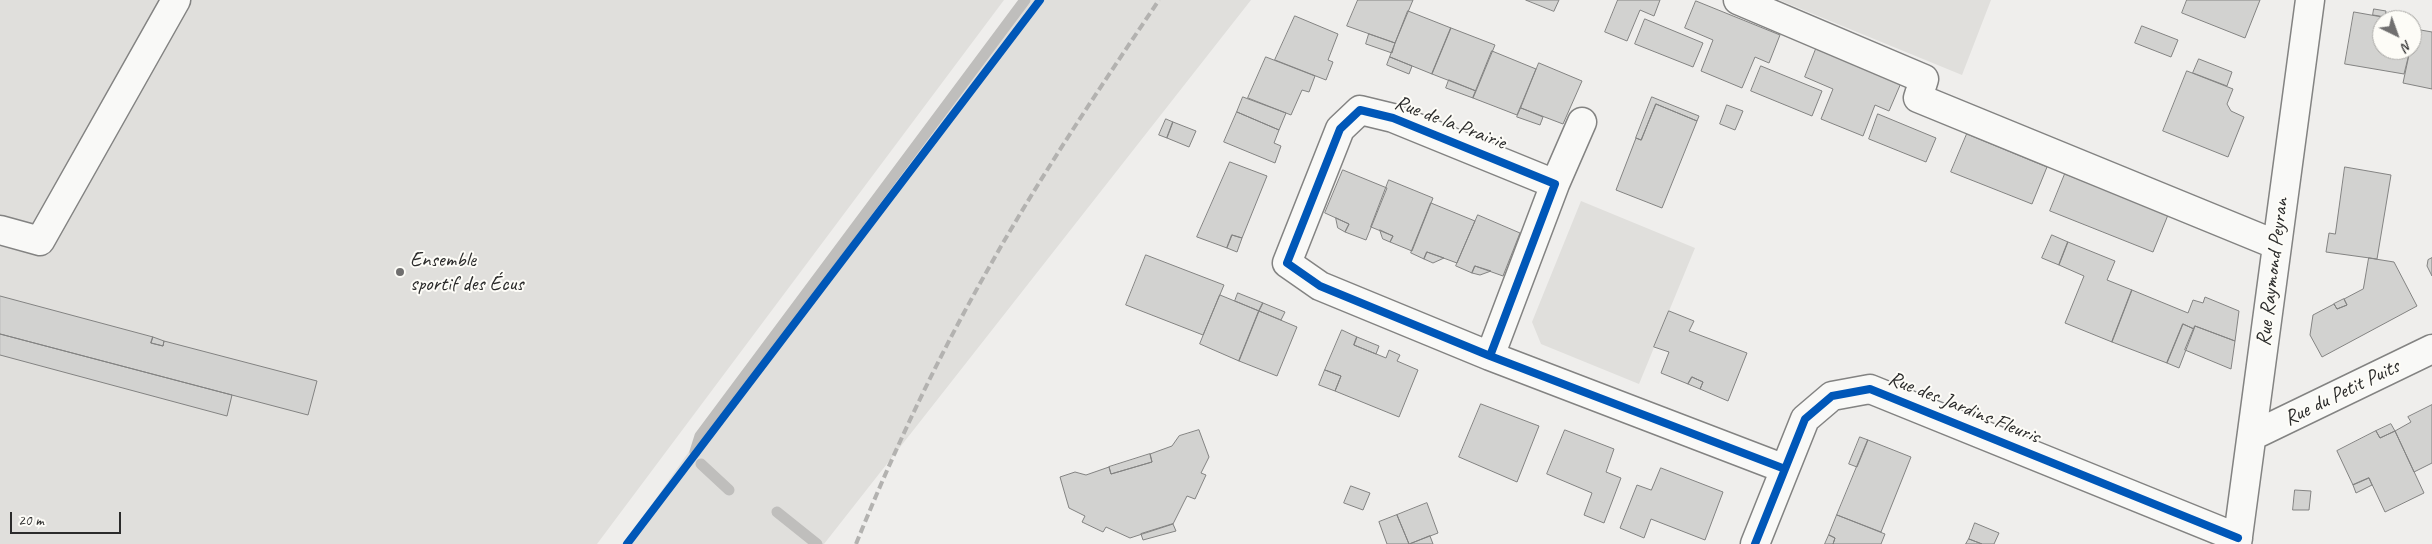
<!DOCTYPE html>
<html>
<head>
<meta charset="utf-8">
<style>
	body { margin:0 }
	#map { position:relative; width:2432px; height:544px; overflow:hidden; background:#efeeec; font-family:Caveat,sans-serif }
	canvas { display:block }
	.north { position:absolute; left:2372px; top:10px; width:50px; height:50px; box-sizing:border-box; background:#fdfcf7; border:1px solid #a9a8a5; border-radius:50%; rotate:138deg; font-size:14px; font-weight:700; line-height:20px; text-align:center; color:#2b2b2b }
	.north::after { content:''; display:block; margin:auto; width:18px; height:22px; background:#706f6f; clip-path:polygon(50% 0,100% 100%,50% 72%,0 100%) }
	.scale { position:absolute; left:10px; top:512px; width:111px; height:22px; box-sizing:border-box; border:2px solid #2b2b2b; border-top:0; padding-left:6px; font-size:15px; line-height:18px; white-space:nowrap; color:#2b2b2b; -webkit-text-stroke:4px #fdfcf7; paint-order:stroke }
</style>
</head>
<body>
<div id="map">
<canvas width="2432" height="544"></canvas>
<div class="north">N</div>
<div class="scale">20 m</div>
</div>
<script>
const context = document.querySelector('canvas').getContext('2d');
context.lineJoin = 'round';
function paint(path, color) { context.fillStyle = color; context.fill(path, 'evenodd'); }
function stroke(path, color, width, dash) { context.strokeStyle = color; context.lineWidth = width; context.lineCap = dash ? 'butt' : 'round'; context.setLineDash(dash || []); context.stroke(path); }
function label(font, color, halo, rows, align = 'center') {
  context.font = font + ' Caveat,sans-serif'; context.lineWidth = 4; context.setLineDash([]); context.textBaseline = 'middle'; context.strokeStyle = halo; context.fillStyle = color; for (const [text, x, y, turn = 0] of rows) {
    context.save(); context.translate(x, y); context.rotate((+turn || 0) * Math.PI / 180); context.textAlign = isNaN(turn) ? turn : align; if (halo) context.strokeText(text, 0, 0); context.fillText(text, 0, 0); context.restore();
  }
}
const green = new Path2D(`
	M0,0H1004L597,544H0Z
	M1025,0H1251L824,544H624L700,436Z
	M1779,0H1991L1962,75Z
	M1581,201L1695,248L1639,384L1541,344L1532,322Z`);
const stream = new Path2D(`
	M695,452L700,436L1025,0
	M701,464L729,490
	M777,512L817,544`);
const building = new Path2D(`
	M1358,0H1413L1395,43L1347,26Z
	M1526,0H1559L1554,11Z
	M1618,0H1660L1654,16L1640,10L1627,41L1605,32Z
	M2187,0H2260L2245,38L2182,13Z
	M1696,1L1780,35L1769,63L1755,57L1742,88L1701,71L1713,40L1685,28Z
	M2374,9L2386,11L2385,17L2373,15Z
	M1408,11L1451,28L1432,74L1390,57Z
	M2354,12L2399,20H2382V50H2410L2404,74L2345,64Z
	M1295,16L1338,34L1328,60L1333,62L1326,80L1275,60Z
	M1645,19L1703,43L1693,67L1635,44Z
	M2142,26L2178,40L2171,57L2135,43Z
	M1451,28L1495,45L1476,91L1432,74Z
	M2415,29L2432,32V89L2403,83L2410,50H2412Z
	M1369,34L1395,43L1392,53L1366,44Z
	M1816,49L1901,83L1889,111L1875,105L1863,136L1821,119L1833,89L1805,77Z
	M1492,51L1536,69L1517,115L1473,98Z
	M1266,57L1315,76L1309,92L1302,90L1291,115L1248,98Z
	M1390,57L1412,66L1409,74L1387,65Z
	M2199,59L2232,72L2227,86L2193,73Z
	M1539,63L1582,81L1563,124L1521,108Z
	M1761,66L1822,91L1812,116L1751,91Z
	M2187,71L2233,89L2227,104L2231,111L2244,117L2228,157L2163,131Z
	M1449,80L1476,91L1473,98L1446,88Z
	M1243,97L1286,113L1279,130L1237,112Z
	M1652,97L1699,116L1697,121L1656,104L1641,140L1636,138Z
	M1656,104L1697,121L1662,208L1616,190L1636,138L1641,140Z
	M1727,105L1743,111L1735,130L1720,124Z
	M1521,108L1543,117L1540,125L1517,117Z
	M1237,112L1279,130L1274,143L1281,146L1275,163L1224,142Z
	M1878,114L1936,138L1926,162L1869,139Z
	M1166,119L1173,122L1167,138L1159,135Z
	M1173,122L1196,131L1189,147L1167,138Z
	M1967,134L2047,167L2032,204L1951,172Z
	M1230,162L1267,176L1242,238L1232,235L1227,248L1197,237Z
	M2345,167L2391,175L2377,259L2326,252L2329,233L2335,234Z
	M1343,170L1387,188L1366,240L1345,232L1349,224L1325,213Z
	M2065,174L2168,215L2153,252L2050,211Z
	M1389,180L1433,198L1412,251L1390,242L1393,236L1371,227Z
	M1431,203L1475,221L1457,263L1427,252L1424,259L1411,253Z
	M1478,215L1520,233L1503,276L1475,266L1472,273L1456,266Z
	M1336,218L1349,224L1345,232L1338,228Z
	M1380,230L1393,236L1390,242L1383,239Z
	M1232,235L1242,238L1237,252L1227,248Z
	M2052,235L2068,242L2059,265L2042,258Z
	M2068,242L2115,261L2107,280L2132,290L2112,342L2065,323L2084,276L2059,265Z
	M1427,252L1444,258L1433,263L1424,259Z
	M1146,255L1224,285L1203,335L1126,305Z
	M2369,258L2394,262L2417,306L2322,357L2310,335L2313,315L2334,304L2337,309L2347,305L2344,299L2363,289Z
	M2432,258V276L2427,266L2428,260Z
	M1475,266L1491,271L1480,275L1472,273Z
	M2132,290L2188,313L2193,300L2203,303L2205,297L2239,311L2235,341L2195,326L2194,329L2183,324L2167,363L2112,342Z
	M1238,293L1263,303L1259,311L1235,301Z
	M1220,295L1259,311L1239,361L1200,344Z
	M0,296L153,337L151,343L163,346L164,341L317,381L308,415L0,334Z
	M2344,299L2347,305L2337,309L2334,304Z
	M1263,303L1285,312L1281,320L1259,311Z
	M1259,311L1297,327L1277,376L1239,361Z
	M1669,311L1694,321L1689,331L1747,353L1728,401L1700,389L1703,382L1692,377L1688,384L1661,373L1669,352L1654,347Z
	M2183,324L2194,329L2179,368L2167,363Z
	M2195,326L2235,341L2231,369L2185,350Z
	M1342,330L1357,337L1354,345L1386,358L1389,350L1400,355L1397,361L1418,370L1399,417L1335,391L1341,376L1325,370Z
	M0,334L232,395L227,416L0,355Z
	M153,337L164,341L163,346L151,343Z
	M1357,337L1379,346L1376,354L1354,345Z
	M1325,370L1341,376L1335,391L1319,385Z
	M1692,377L1703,382L1700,389L1688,384Z
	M1481,404L1539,426L1517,482L1459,457Z
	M2432,405V463L2414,472L2395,431L2411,422L2408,417Z
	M2391,424L2395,431L2380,438L2376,431Z
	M1199,430L1209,457L1201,473L1206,475L1195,499L1187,496L1173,524L1130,538L1106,527L1103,532L1082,522L1085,516L1069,508L1060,477L1075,472L1086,475L1109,467L1111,474L1152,462L1150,454L1172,446L1179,436Z
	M1565,430L1614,449L1606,472L1621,478L1604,523L1584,515L1592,493L1547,474Z
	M2376,431L2380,438L2395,431L2424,493L2385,512L2369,478L2353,485L2337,451Z
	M1860,437L1868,440L1857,467L1849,464Z
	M1868,440L1911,457L1881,532L1837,515Z
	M1150,454L1152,462L1111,474L1109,467Z
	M1661,468L1723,492L1705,540L1651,519L1644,538L1620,528L1637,485L1651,490Z
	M2369,478L2372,485L2356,493L2353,485Z
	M1351,486L1370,493L1363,510L1344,503Z
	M2295,490L2311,491L2309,510H2293Z
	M1427,503L1438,533L1409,544L1397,515Z
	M1397,515L1409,544H1387L1379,522Z
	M1837,515L1885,534L1881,544H1833L1835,538L1829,535Z
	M1975,523L1999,533L1994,544H1982L1969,539Z
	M1173,524L1176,531L1143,540L1141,534Z
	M1829,535L1835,538L1833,544H1825Z
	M1430,536L1433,544H1410Z
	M1969,539L1982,544H1966Z`);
const path = new Path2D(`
	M627,544L1040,0`);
const minor = new Path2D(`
	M1738,0L1924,79L1918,98L2277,245
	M1555,184L1582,122
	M0,230L40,241L176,0
	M1490,356L1555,184L1393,118L1360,110L1340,129L1287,263L1320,286L1490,356L1785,469
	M2252,436L2432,349
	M1755,544L1805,419L1832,396L1870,389L2238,538
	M2237,544L2310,0`);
const rail = new Path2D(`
	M856,544C894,450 937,359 987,271C1039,178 1099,89 1159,0`);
const cycleway = new Path2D(`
	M1490,356L1555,184L1393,118L1360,110L1340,129L1287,263L1320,286L1490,356L1785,469
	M627,544L1040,0
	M1755,544L1805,419L1832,396L1870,389L2238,538`);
const markers = [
	[400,272,5,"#706f6f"]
];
const streetNames = [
	["Rue de la Prairie",1450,123,21],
	["Rue Raymond Peyran",2273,272,-83],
	["Rue du Petit Puits",2342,393,-26],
	["Rue des Jardins Fleuris",1964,408,22]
];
const poiNames = [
	["Ensemble",410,260],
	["sportif des Écus",410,284]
];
paint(green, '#e0dfdc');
stroke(stream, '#bfbebc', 11);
paint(building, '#d2d2d0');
stroke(building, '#838382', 1);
stroke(minor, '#838382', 31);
stroke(path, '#b3b2b0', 3, [4, 4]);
stroke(minor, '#f9f9f7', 28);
stroke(rail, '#b3b2b0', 4, [8, 4]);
stroke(cycleway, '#0057b8', 8);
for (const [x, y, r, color] of markers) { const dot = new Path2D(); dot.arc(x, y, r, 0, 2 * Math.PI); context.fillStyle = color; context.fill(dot); stroke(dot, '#fdfcf7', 2); }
label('21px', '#2b2b2b', '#fdfcf7', streetNames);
label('21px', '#2b2b2b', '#fdfcf7', poiNames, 'left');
</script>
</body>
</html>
